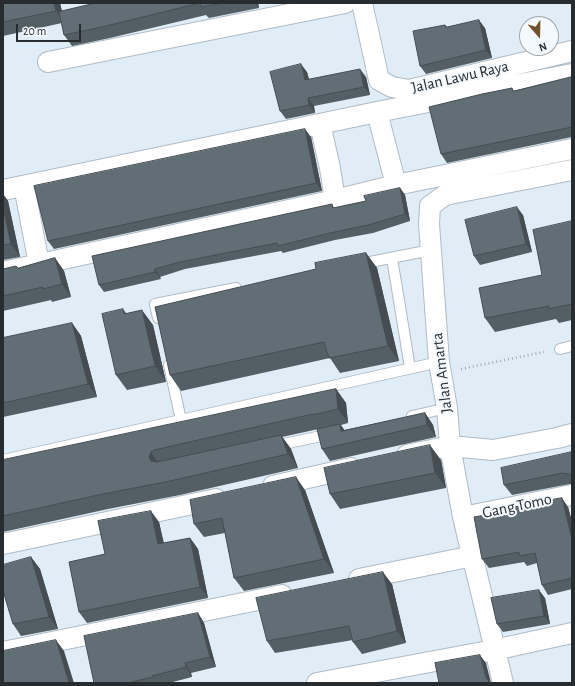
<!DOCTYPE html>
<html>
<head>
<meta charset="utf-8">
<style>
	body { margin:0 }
	#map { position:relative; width:575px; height:686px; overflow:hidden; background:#e0edf7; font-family:"Alegreya Sans",sans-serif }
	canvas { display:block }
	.frame { position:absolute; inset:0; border:4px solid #272c30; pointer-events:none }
	.north { position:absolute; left:519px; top:16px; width:40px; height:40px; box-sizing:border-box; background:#f4f9fd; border:1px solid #a2a7ab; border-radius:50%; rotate:160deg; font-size:11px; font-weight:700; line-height:16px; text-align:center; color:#272c30 }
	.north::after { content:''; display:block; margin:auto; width:14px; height:18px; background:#715127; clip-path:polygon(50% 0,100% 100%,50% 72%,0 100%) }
	.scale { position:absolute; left:16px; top:24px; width:65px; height:18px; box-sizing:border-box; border:2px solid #272c30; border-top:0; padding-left:5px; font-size:12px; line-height:14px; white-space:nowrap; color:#272c30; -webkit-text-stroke:3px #f4f9fd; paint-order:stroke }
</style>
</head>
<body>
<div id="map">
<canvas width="575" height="686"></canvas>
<div class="frame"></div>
<div class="north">N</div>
<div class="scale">20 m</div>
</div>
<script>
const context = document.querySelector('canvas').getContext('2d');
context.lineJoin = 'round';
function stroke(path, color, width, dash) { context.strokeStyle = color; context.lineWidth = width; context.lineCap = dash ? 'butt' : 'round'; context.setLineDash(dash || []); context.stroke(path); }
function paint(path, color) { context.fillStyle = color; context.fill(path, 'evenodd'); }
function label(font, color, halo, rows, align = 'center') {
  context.font = font + ' "Alegreya Sans",sans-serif'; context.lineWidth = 4; context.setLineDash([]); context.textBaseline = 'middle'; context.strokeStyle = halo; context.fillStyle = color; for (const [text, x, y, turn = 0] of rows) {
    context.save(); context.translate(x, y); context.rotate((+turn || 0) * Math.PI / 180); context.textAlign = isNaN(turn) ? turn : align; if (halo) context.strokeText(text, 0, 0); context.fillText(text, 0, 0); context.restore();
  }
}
const path = new Path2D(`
	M461,369L544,352`);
const service = new Path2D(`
	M392,258L410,368
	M360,264L431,250
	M158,318L155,304L236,288
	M560,349L572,346
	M169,365L181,420
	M412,416L447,408
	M274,446L331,434
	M3,460L439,362`);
const minor = new Path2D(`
	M362,3L379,80L392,87L409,90L572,51
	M48,62L345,3
	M377,112L396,185
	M320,124L330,168L335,200
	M24,186L39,264
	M3,190L377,112L572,74
	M3,272L335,200L396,185L572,149
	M407,455L450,446L493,450L557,438L572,434
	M273,486L351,468
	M463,517L572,495
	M3,544L216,499
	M359,579L473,556
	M3,652L282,595
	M317,683L494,650L572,633
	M503,683L463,517L450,446L447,408L439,362L429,224L430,206L445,195L572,170`);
const wall = new Path2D(`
	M3,3H60L62,11L96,3H258L259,8L209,18L206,15L110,38L72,46L64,35L62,23L3,36Z
	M445,25L447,27L485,28L492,58L426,74L420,66Z
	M307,72L309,79L366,77L370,95L314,106L315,113L286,119L280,111Z
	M572,77V137L447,163L441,154L512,88L514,91Z
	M311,137L322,191L54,249L48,241Z
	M400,188L405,195L410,221L373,233L335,240L283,253L281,251L185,269L160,277L161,279L104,292L99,285L332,204L334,208L366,201Z
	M3,194L8,201L20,257L3,260Z
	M523,215L532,252L480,265L474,256Z
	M572,221V320L559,323L556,319L495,332L485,318L542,275Z
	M366,253L377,268L399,361L340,373L330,358L181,391L170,375L316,269Z
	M55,258L64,271L71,297L52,302L51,300L3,311V269L18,268Z
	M123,309L126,313L153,325L166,382L127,390L116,375Z
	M72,323L81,336L97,397L3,417V338Z
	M336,389L346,403L348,423L341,425L344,430L425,413L433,425L436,437L330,461L322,449L317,429L323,428L282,437L291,449L298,468L180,495L108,509L3,532V460Z
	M572,452V484H570L512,495L504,485Z
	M441,460L446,488L340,509L330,494Z
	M305,490L334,573L244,591L234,578L225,533L204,537L194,524Z
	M568,507L572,522V589L548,595L542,585L537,563L527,566L524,562L489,568L482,559Z
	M159,522L164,543L190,538L198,549L208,598L87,623L79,612L105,554Z
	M31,557L40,569L58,629L21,636L13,624Z
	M392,584L406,643L362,654L353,642V640L275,653L267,641Z
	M545,598L550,624L503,632L497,624Z
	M198,613L204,623L216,667L191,673L192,677L169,683H94Z`);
const shadedWall = new Path2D(`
	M54,3H60L64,22L56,11Z
	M255,3H258L259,8Z
	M479,20L485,28L492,58L486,50Z
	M301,64L307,72L311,88L305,80Z
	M360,69L366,77L370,95L364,87Z
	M308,98L314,106L315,113L309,105Z
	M305,129L311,137L322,191L316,183Z
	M400,188L405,195L410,221L405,214Z
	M3,194L8,201L20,257L11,244L3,207Z
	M517,207L523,215L532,252L526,244Z
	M366,253L377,268L399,361L388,346Z
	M55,258L64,271L71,297L62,284Z
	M155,269L160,277L161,279L155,272Z
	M142,310L153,325L166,382L155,366Z
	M72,323L81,336L97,397L88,384Z
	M336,389L346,403L348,423L338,409Z
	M425,413L433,425L436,437L427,425Z
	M340,424L349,436V443L341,431Z
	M281,435L291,449L298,468L288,454Z
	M430,445L441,460L446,488L435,473Z
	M151,452L160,466L151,461L149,457Z
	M296,477L305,490L334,573L324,559Z
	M562,498L568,507L572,522V539Z
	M151,511L159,522L166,556L158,544Z
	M190,538L198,549L208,598L200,587Z
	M31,557L40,569L58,629L49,617Z
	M383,572L392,584L406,643L397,631Z
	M539,590L545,598L550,624L544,616Z
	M198,613L204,623L216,667L210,657Z
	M56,640L64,651L74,683H69Z
	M480,655L486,663L491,683H489L486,678Z
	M185,663L191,673L192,677L186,667Z`);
const building = new Path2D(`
	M3,3H54L56,11L3,22Z
	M96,3H223L201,7L200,3L102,27L64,35L59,12Z
	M479,20L486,50L420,66L413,31L445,25L446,27Z
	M301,64L305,80L360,69L364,87L308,98L309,105L280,111L270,72Z
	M572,77V127L441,154L429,107L482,94L512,88L513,91Z
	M305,129L316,183L48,241L34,186Z
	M400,188L405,214L368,225L330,233L278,246L277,243L180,262L155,269V272L99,285L92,256L332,204L333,208L366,201L364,196Z
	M3,207L11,244L3,245Z
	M517,207L526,244L474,256L465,220Z
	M572,221V304L549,309V306L485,318L479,288L542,275L533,230Z
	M366,253L388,346L329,358L324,342L170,375L155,307L316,269L315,263Z
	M55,258L62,284L43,289V287L3,296V269L16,266L18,268Z
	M123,309L124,314L142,310L155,366L116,375L102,314Z
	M72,323L88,384L3,403V338Z
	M336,389L338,409L313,415V414L154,450L151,452L149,457L151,461L157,462L281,435L288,454L170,481L98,495L3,516V460Z
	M425,413L427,425L322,449L317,429L340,424L341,431Z
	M430,445L435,473L330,494L324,468Z
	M572,452V476L569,474L562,473L504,485L501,468Z
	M296,477L324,559L234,578L222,518L194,524L190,500Z
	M562,498L572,539V578L542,585L535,553L520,556L519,552L482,559L474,517L509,511L508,509L510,508Z
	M151,511L158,544L190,538L200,587L79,612L69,562L105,554L98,521Z
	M31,557L49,617L13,624L3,591V565Z
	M383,572L397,631L353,642L349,626L267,641L256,598Z
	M539,590L544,616L497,624L491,598Z
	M198,613L210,657L185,663L186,667L152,676L153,677L127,683H94L84,636Z
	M56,640L69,683H3V651Z
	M480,655L486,678L490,683H439L435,663Z`);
const streetNames = [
	["Jalan Lawu Raya",460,77,-13],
	["Jalan Amarta",442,373,-97],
	["Gang Tomo",517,506,-12]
];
stroke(service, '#afbbc5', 12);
stroke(minor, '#afbbc5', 22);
stroke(path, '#9da7af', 2.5, [1, 3]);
stroke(service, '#fff', 10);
stroke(minor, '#fff', 20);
paint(wall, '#545f65');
paint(shadedWall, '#454d53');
paint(building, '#626e76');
stroke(building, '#454d53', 1);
label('16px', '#272c30', '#f4f9fd', streetNames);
</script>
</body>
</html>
